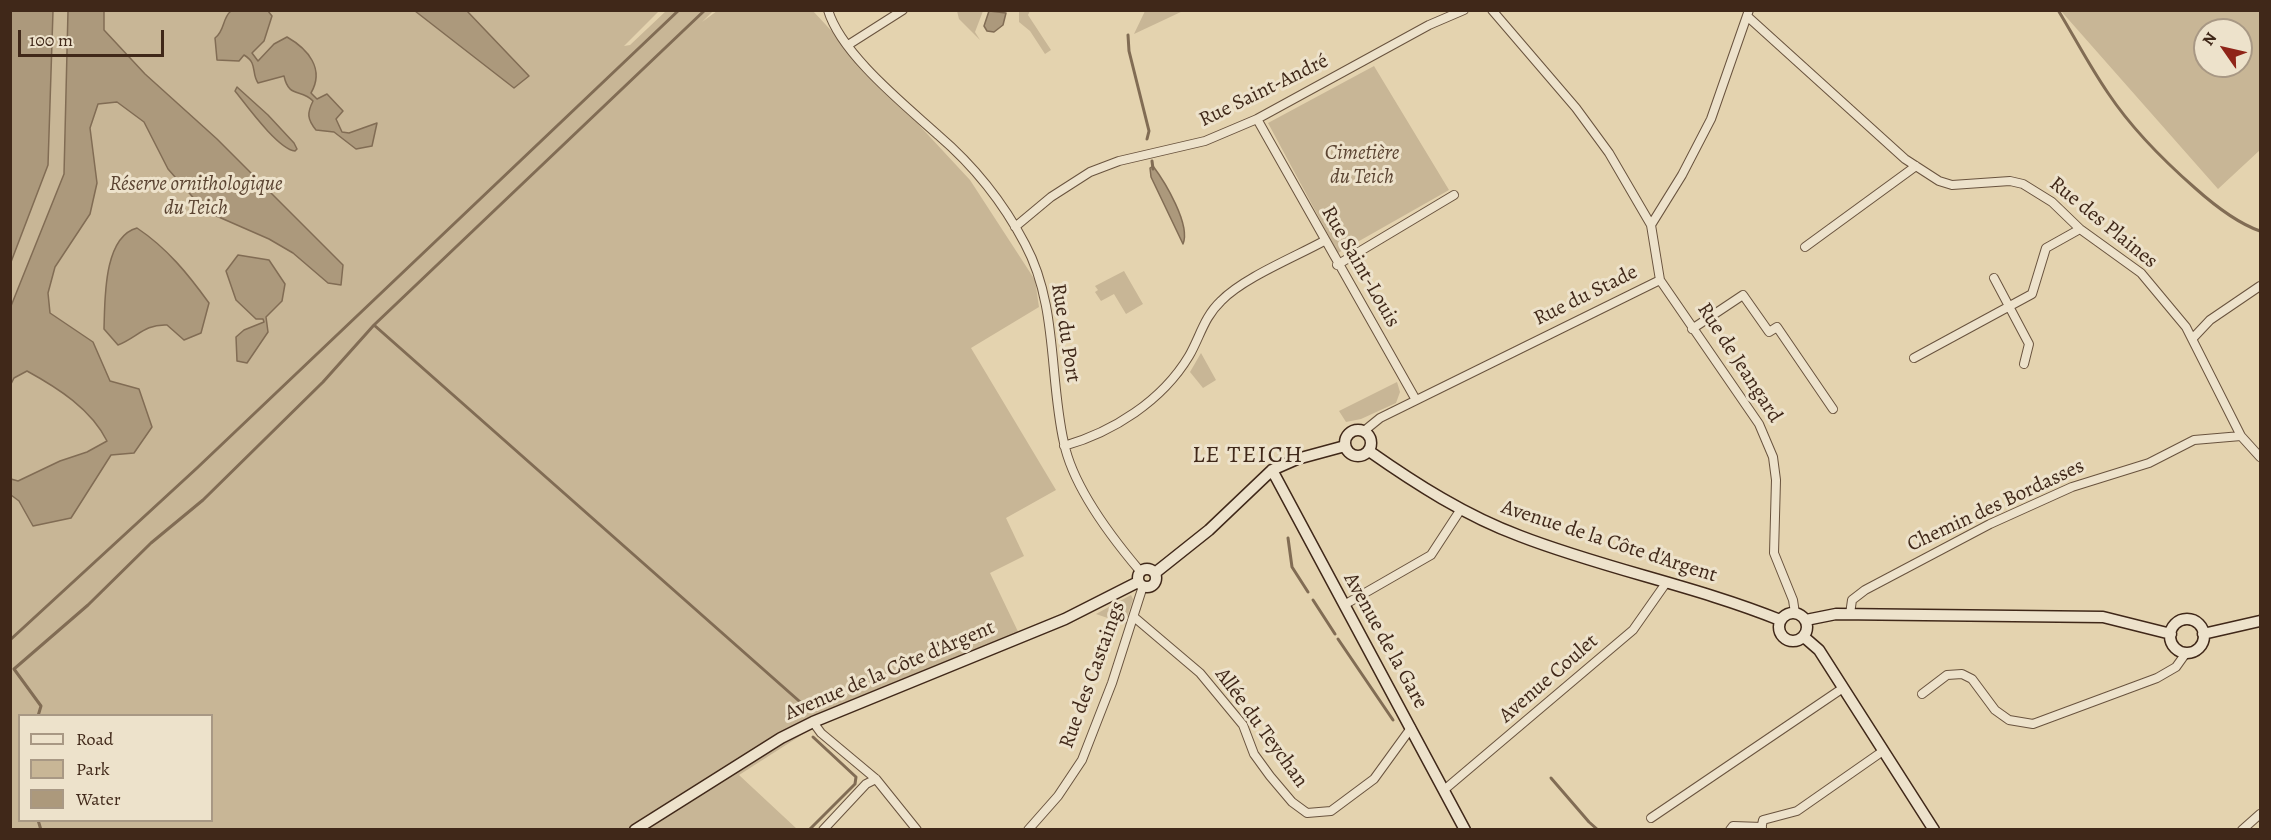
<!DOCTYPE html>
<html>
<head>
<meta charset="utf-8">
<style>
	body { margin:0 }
	#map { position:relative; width:2271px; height:840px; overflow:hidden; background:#e4d3af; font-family:Alegreya,serif }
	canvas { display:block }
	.frame { position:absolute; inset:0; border:12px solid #402819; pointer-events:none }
	.legend { position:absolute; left:18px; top:714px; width:195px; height:108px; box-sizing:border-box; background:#ede2cb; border:2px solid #a89884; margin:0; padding:8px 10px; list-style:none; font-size:18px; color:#402819 }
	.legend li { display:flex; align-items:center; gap:12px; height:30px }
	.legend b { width:30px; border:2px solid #a89884 }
	.north { position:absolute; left:2193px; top:18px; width:60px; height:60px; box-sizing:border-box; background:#ede2cb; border:2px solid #a89884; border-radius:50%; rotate:304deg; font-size:16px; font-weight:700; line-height:24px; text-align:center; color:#402819 }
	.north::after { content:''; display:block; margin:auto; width:21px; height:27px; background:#8f2418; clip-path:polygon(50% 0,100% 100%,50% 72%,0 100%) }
	.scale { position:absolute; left:18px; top:30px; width:146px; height:27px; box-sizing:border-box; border:3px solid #402819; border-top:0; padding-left:8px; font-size:18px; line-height:21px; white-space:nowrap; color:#402819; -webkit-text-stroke:4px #ede2cb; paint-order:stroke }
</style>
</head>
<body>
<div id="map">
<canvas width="2271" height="840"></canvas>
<div class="frame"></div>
<ul class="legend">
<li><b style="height:8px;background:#ede2cb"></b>Road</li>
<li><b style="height:16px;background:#c8b696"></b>Park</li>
<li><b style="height:16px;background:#ac997c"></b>Water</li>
</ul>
<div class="north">N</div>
<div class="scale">100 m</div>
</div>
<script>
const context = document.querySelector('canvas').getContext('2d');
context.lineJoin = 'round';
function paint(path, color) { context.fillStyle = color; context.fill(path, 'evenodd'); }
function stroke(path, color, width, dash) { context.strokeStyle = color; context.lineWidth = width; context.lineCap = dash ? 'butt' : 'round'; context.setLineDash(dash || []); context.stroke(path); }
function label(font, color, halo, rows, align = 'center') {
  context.font = font + ' Alegreya,serif'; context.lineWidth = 6; context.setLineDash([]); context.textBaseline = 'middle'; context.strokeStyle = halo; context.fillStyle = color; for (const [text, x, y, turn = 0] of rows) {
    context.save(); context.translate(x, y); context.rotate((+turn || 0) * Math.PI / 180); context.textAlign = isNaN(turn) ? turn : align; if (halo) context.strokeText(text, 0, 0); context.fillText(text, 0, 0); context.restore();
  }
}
const green = new Path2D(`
	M10,11H659L624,46L630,45L666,11H713L702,22L717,11H813L970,180L1035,280L1039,307L971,348L1056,490L1006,518L1024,556L990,573L1022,640L811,729L739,775L797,829H11ZM20,716H212V820H20Z
	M957,11H983L975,32L980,40L959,19Z
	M1019,11H1030L1028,15L1051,50L1045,54L1030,31L1019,22Z
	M1145,11H1183L1134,34Z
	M2061,11H2260V150L2218,189ZM2205,30H2241V66H2205Z
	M1374,66L1449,190L1338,253L1268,123Z
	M1124,271L1143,304L1126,314L1114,294L1101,301L1095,292L1098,290L1095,286Z
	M1201,353L1216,380L1203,388L1190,372Z
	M1397,382L1400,392L1396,403L1361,419L1346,422L1339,411Z
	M1131,595L1133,599L1125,624L1096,614Z`);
const water = new Path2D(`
	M11,10L53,11L48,165L11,262Z
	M68,11H104V30L145,74L217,139L343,265L341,285L328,283L293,253L269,239L205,211L168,169L144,122L117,102L98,104L90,128L97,183L90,214L55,267L48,293L50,313L93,342L110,381L139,389L152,427L134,453L111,455L71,518L33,526L19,501L11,495V479L18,481L60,461L87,452L107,441C91,409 58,388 27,371L14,378L11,384V306L64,174Z
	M231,11H268L272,16L264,41L252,53L258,61L274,44L287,37C308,49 325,69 311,93L317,99L327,94L343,111L336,119L342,132L349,133L377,123L372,146L356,149L334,132L316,130C307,119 307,113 313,101C301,88 289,99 284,76L258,83C251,73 258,63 244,55L239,61L217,60L215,38C225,31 222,18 231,11Z
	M415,11H467L529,76L514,88Z
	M989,11L1006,13L1003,25L994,32L987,31L984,26Z
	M237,87L268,115L294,143L297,149L295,151C278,149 247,106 235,91Z
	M1153,166C1165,182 1191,225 1183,244L1151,177L1150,168Z
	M137,228C167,248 188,274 209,303L201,333L184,340L167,325C144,324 138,337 118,345L104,329C105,301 103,237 137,228Z
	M238,255L269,260L285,284L282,301L266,317L268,332L247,363L237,361L236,337L244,330L264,322L263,319H256L236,300L226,271Z`);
const stream = new Path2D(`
	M2058,10C2075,38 2090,67 2108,93C2132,129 2163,160 2195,188C2214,205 2237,223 2260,231
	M1128,35L1129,51L1149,131L1147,139
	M1152,161L1153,169
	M374,325L807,708
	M1288,538L1292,567L1308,592
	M1313,600L1335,634
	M1338,639L1393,720
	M10,640L197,468L679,10
	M38,716L41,706L14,669L88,605L151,543L203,500L323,382L374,325L705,10
	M1551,778L1589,822L1598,830
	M38,820L41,830
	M809,830L855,784L856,777L813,737`);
const street = new Path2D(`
	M828,10C841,54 905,105 938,135C973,165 1004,204 1025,244C1058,305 1049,378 1064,443C1073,486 1112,538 1140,571
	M1492,10L1576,108L1609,153L1651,225L1660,280L1759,424L1773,457L1776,480L1774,553L1793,600L1795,613
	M1747,16L1905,159L1939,181L1952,185L2010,181L2023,184L2052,202L2080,229L2141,273L2186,327L2241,436L2260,457
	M848,45L903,10
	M1257,119L1416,400
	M1651,225L1682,175L1711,119L1749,10
	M1015,227L1051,197L1090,172L1119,161L1205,141L1257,119L1429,25L1464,10
	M1805,247L1916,166
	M1337,265L1454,195
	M1994,278L2029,344L2024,364
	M1692,329L1743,295L1769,332L1777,327L1833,409
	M2193,338L2210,320L2260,286
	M1914,358L2032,294L2046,248L2080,229
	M1364,431L1380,418L1660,280
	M1064,446C1113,432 1162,401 1189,356C1200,337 1204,317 1221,301C1243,278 1295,257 1324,241
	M1344,605L1431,555L1461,509
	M1850,614L1852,600L1865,590L1990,524L2072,487L2149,463L2194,440L2241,436
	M1134,617L1200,673L1243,725L1254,754L1270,776L1292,802L1307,813L1331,811L1374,779L1411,728
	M1922,694L1947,675L1962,674L1972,679L1995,710L2009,720L2033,724L2157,678L2176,667L2186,653
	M813,722L821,733L876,779L917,830
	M1444,790L1633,630L1666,583
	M1651,818L1843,688
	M823,830L866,784L876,779
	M1028,830L1058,796L1082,760L1112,683L1143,586
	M1730,830L1733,826L1762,827
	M1761,830L1763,820L1797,811L1883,751
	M2242,830L2260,814`);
const secondary = new Path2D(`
	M1345 443a13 13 0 1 1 26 0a13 13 0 1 1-26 0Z
	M1369,451C1416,484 1466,516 1520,536C1605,569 1696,586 1780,620
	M1272,470L1465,830
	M1138 578a9 9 0 1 1 18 0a9 9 0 1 1-18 0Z
	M1155,573L1209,530L1272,470L1297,459L1345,446
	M1779 627a14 14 0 1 1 28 0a14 14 0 1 1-28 0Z
	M2170 636a17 17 0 1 1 34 0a17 17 0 1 1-34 0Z
	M1806,620L1836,614L2103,617L2171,634
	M2203,634L2260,621
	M1804,637L1819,650L1934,830
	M635,830L781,738L813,722L1065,619L1138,582`);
const streetNames = [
	["Rue Saint-André",1264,91,-26],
	["Rue des Plaines",2103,223,39],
	["Rue Saint-Louis",1360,267,60],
	["Rue du Stade",1586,296,-26],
	["Rue du Port",1065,333,81],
	["Rue de Jeangard",1739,363,57],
	["Chemin des Bordasses",1996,506,-25],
	["Avenue de la Côte d'Argent",1609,542,18],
	["Avenue de la Gare",1385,641,61],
	["Avenue de la Côte d'Argent",890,671,-23],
	["Rue des Castaings",1093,675,-70],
	["Avenue Coulet",1549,679,-41],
	["Allée du Teychan",1261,728,54]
];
const parkNames = [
	["Cimetière",1362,154],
	["du Teich",1362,178],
	["Réserve ornithologique",196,185],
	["du Teich",196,209]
];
const quarterNames = [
	["LE TEICH",1248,456]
];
paint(green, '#c8b696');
paint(water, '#ac997c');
stroke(water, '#816c54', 1.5);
stroke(stream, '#816c54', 3);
stroke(street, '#69533e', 10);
stroke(secondary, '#402819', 13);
stroke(street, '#ede2cb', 8);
stroke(secondary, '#ede2cb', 10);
label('21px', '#402819', '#ede2cb', streetNames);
label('italic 21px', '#5b4432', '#ede2cb', parkNames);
context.letterSpacing = '1.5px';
label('24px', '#402819', '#ede2cb', quarterNames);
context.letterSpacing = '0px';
</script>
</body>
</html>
